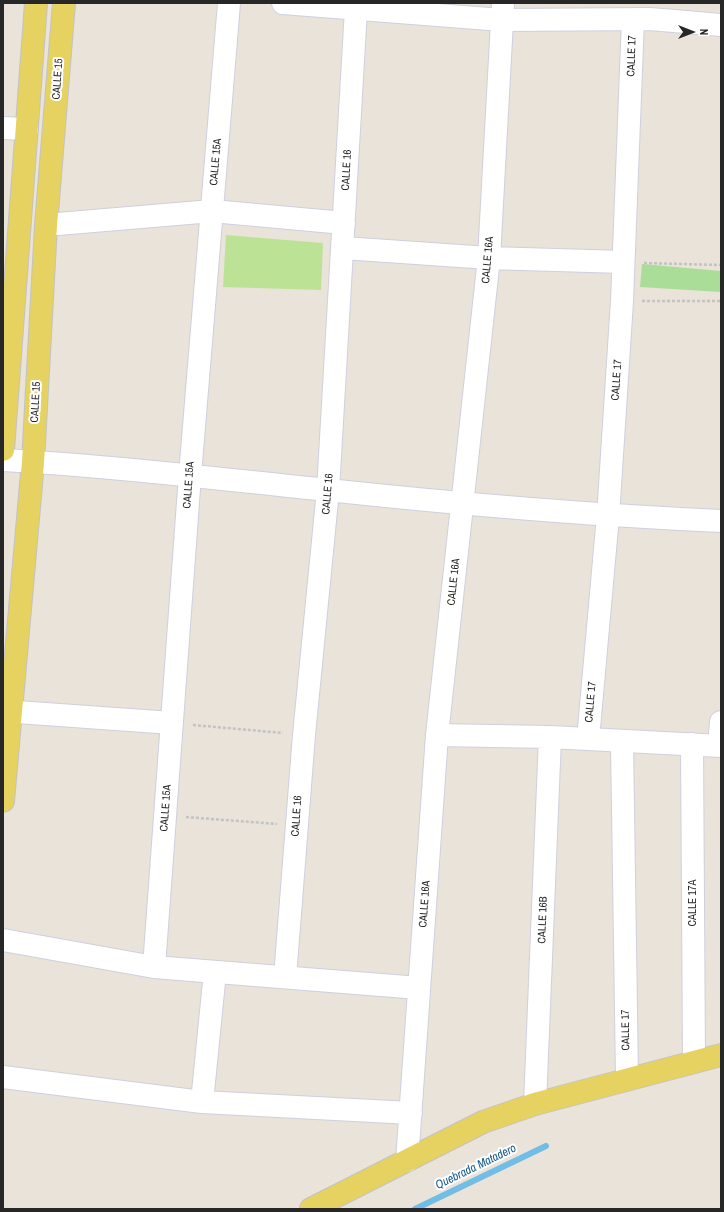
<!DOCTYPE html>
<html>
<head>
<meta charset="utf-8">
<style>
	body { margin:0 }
	#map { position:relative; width:724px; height:1212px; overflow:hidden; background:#e9e3d9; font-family:"Archivo Narrow",sans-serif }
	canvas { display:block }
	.frame { position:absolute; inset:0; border:4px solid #272727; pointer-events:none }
	.north { position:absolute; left:672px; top:12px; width:40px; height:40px; -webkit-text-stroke:3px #fff; paint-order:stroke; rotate:90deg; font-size:11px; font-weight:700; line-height:16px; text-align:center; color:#272727 }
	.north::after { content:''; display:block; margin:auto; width:14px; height:18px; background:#272727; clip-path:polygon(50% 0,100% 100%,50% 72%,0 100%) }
</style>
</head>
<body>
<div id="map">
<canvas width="724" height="1212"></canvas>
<div class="frame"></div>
<div class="north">N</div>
</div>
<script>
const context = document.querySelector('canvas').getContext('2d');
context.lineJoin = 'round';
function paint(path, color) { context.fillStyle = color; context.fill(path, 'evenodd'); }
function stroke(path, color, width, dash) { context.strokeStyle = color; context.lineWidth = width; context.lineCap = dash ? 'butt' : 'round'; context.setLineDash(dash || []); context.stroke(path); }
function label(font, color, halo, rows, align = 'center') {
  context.font = font + ' "Archivo Narrow",sans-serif'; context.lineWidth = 4; context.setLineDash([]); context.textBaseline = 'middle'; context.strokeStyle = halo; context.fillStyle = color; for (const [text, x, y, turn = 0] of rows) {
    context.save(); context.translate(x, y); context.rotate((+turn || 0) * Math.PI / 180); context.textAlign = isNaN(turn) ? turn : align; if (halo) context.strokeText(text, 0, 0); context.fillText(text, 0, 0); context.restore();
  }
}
const green = new Path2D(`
	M642,264L721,271V292L640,287Z`);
const pitch = new Path2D(`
	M226,235L323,243L321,290L223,287Z`);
const stream = new Path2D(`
	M415,1209L546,1146`);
const path = new Path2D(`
	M644,263L721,265
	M642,301H721
	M193,725L283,733
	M186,817L277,824`);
const minor = new Path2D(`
	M283,3L502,20L650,19L721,25
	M3,128L27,129
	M46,225L212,211L344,223
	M343,248L489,258L623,262
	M3,460C112,466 219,479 328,490C458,504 589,515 721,521
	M3,711L172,723
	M437,735L550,737L721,746
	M588,739L608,516L622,301L633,19
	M622,741L627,1078
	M692,744L694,1061
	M719,746L721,722
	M3,940L154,967L419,988
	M154,967L190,475L229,3
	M285,977L304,735L328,490L356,9
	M3,1077L202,1102L411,1113
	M202,1102L215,972
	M535,1104L550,737
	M407,1161L437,735L489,258L503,3`);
const major = new Path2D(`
	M3,450L36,3
	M3,801L33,462L46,225L64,3
	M311,1209L483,1122L535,1104L721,1055`);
const streetNames = [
	["CALLE 17",632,56,-88],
	["CALLE 15",58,79,-86],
	["CALLE 15A",216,162,-85],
	["CALLE 16",347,170,-87],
	["CALLE 16A",488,260,-85],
	["CALLE 17",617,380,-86],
	["CALLE 15",36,402,-87],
	["CALLE 15A",189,485,-86],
	["CALLE 16",328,494,-85],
	["CALLE 16A",454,582,-84],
	["CALLE 17",591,702,-85],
	["CALLE 15A",166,808,-86],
	["CALLE 16",297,816,-86],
	["CALLE 17A",693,903,-90],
	["CALLE 16A",425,904,-86],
	["CALLE 16B",543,920,-88],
	["CALLE 17",626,1030,-91]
];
const waterNames = [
	["Quebrada Matadero",476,1167,-26]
];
paint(green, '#aadd98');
paint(pitch, '#bce395');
stroke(stream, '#72bde5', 6);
stroke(minor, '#cfd0df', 24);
stroke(major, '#c3c3c3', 24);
stroke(path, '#c3c3c3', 2.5, [3, 2]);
stroke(minor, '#fff', 22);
stroke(major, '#e6d261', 22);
label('11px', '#272727', '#fff', streetNames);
label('italic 12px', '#165a8c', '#fff', waterNames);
</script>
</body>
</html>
